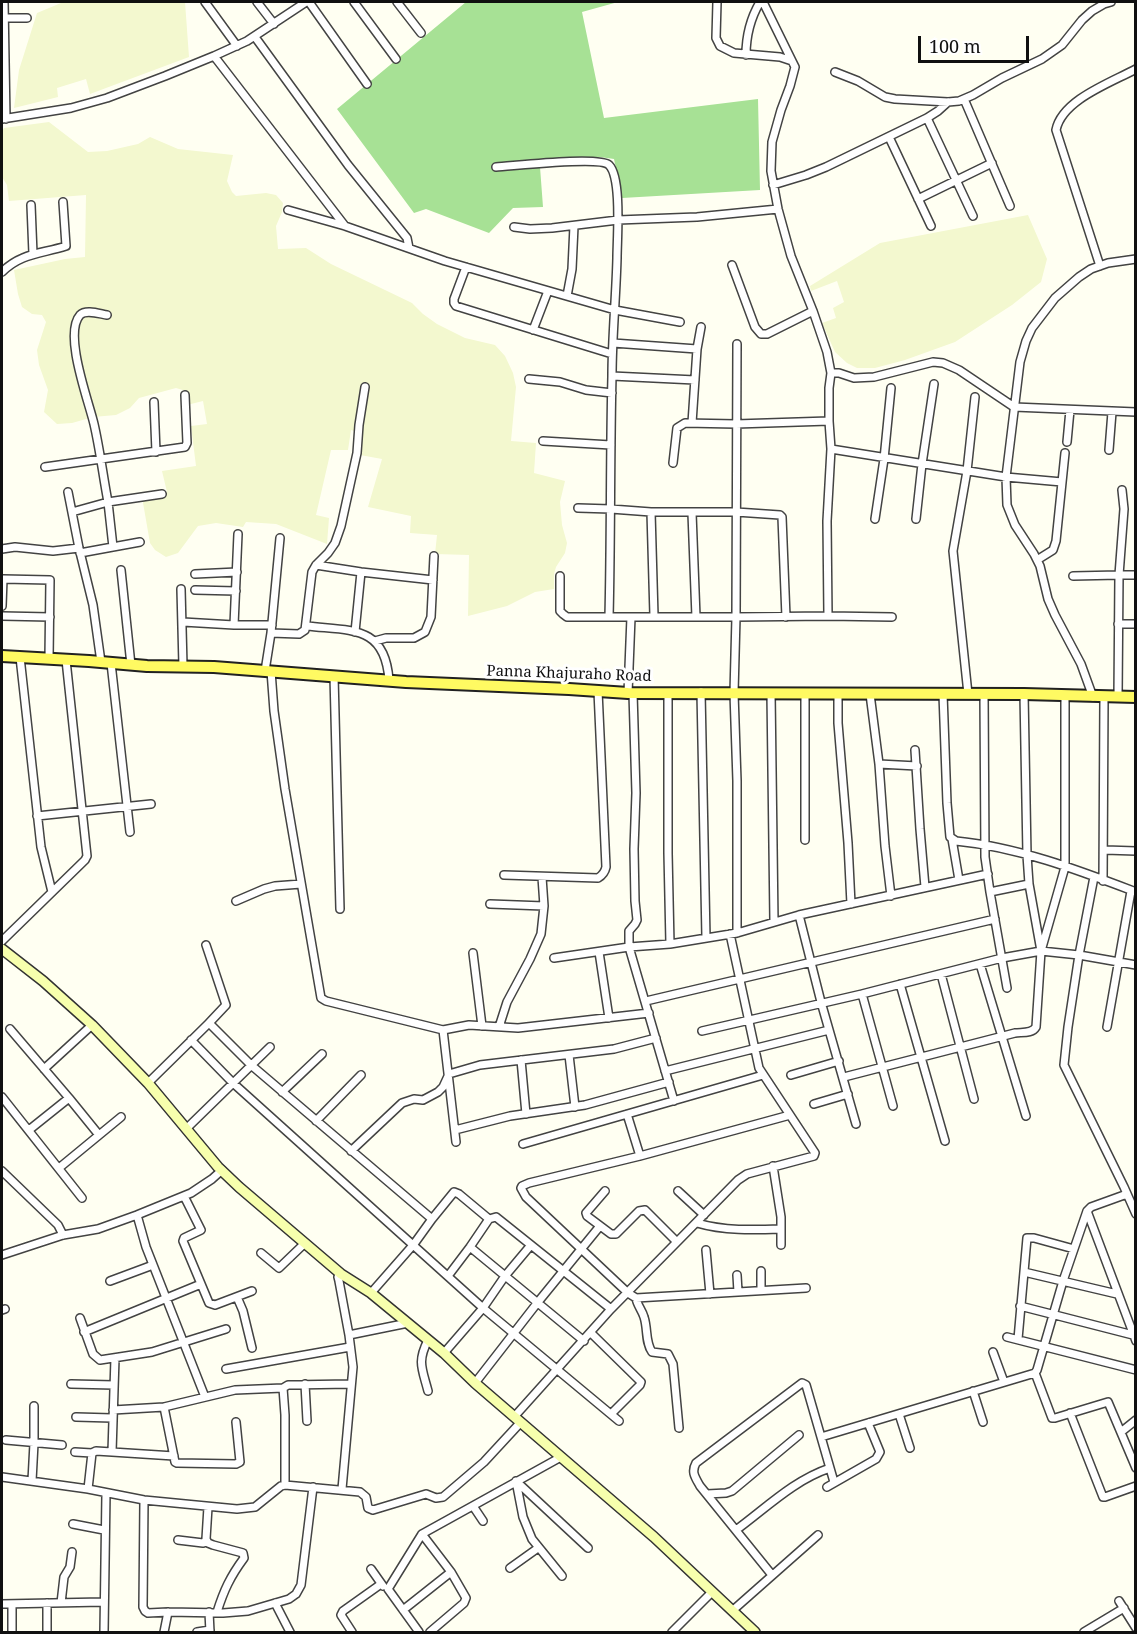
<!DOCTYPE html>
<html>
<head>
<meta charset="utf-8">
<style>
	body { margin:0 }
	#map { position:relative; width:1137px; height:1634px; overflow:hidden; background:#fffff2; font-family:"Noto Serif",serif }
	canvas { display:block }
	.frame { position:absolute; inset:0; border:3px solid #101010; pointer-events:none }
	.scale { position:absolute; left:918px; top:36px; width:111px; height:27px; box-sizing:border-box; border:3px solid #101010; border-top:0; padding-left:8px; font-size:18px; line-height:21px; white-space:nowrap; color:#101010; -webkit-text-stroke:4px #fff; paint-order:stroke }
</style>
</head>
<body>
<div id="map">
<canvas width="1137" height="1634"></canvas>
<div class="frame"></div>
<div class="scale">100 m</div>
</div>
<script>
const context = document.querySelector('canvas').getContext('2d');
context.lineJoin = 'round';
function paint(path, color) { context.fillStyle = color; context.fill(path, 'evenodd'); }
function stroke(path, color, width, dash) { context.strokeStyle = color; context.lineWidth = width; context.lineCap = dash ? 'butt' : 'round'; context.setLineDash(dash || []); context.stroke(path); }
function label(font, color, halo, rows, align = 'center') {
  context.font = font + ' "Noto Serif",serif'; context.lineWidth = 6; context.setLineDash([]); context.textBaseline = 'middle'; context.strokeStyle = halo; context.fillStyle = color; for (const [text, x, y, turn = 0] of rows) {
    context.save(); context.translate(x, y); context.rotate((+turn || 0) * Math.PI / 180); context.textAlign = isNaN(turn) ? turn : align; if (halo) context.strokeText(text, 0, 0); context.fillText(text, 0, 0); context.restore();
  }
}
const farmland = new Path2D(`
	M61,2H185L189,57L90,94L86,79L57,88L58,97L14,108L19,70L37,13L61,3Z
	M49,122L88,152L107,151L138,144L150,137L178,149L233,155L227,181L232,192L236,196L266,193L276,195L283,203L282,212L276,226L278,249L306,248L331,264L412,303L423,314L437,324L465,338L495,345L505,356L513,373L516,387L511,441L536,443L534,473L565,481L560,502L562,525L567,543L565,553L556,567L554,574V589L535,592L507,606L468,616L469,555L435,554L437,535L410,533L411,516L368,507L382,459L360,455L363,434L351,430L348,450H331L316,515L329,518L327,544L276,524L246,522L243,527L216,523L198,526L178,553L166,557L155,550L150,543L142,497L167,492L162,471L196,466L191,426L207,424L203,401L187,405L186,391L176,388L139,398L130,408L116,415L93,417L72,423L57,424L44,412L48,390L39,365L37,350L46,322L42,315L32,314L22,307L18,294L14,270L65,259L85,257L86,195L9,201L7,185L2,177V131L4,128Z
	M1028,215L1047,259L1041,282L1012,305L955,342L905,360L875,368H857L847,363L835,352L822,323L836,318L833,308L844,302L837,281L811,291L810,286L880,243Z`);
const forest = new Path2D(`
	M466,2H618L582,12L604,118L758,99L760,190L622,198L614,159L600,157L493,164L494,171L540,167L543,207L513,208L489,233L426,209L414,213L337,109Z`);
const street = new Path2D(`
	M4,2L6,119
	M205,2L237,46
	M257,2L274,24
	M309,2L367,84
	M354,2L396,59
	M397,2L421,33
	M717,2L716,38L720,46L734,53L780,57L792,61L795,67L790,86L781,110L772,142L771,171L778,209L791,256L813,311L827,352L831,373L829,388V421L831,449L827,521L828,616
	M763,2L792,61
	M2,18H27
	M255,37L348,165L407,238L409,248
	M746,55C746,35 750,19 760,2
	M214,56L345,226L445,261L615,310L680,322
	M835,72L858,81L885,97L895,99L948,102L959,101L973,95L1002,78L1042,59L1062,45L1082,20L1092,11L1104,4L1111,2
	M964,99L1010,206
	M927,118L973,216
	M2,119L71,108L107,98L165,76L214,56L247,41L306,2
	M889,137L931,226
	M496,167C514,166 599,156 609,165C622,178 617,239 617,258C616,298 612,337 612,376C610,457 611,537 609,617
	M773,185L806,175L826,167L927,118L938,111L948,102
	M918,199L992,163
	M31,205L33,254
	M288,210L345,226
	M514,227L530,229L552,228L618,220L697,217L778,209
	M732,265L755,327L761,334H767L813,311
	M1100,266L1056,130C1062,100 1110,83 1136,69
	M466,267L454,299V303L456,306L612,354
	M2,272C21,253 41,254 66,246L63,202
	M567,296L572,269L574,226
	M533,330L548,291
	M613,343L697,349
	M831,373H839L854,378L874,377L933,362L943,363L959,370L1014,407L1136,412
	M612,376L695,380
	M529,379L560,382L586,390L612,393
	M154,402L156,452
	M692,423L697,349L701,327
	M543,441L611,445
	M1067,442L1070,410
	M831,449L1006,477L1062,482
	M1109,450L1112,412
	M673,463L677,428L685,423L736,424L829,421
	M45,467L185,447L187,443L185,395
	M1122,490L1124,509L1119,575H1136
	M68,492L79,548L93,605L101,662
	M578,508L611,509L651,512H736L780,515L782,517L786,617
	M72,512L108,502C103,476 100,450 94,424C89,402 63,334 80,315C86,309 100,314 107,315
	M651,512L654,616
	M692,513L696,617
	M875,519L884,459L891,388
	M916,519L922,464L934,384
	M113,547L108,502L162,494
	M2,549L15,547L53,551L79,548
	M80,553L140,542
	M1037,560L1053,550L1056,541L1065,453
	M316,565L361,572L433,580
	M121,570L131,665
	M195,574L237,572
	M560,576V611L563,614L567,617H736L737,344
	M1073,576L1119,575L1118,697
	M181,589L183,666
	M195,590L236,591
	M2,606L3,579L50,580L49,658
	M2,616L50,617
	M183,622L234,625H272
	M1118,624H1136
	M234,625L238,534
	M307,626C351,631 385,625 389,680
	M355,632L361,572
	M271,633L299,634L305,630L312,572L316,565L328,553L335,543L341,526L357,453L359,425L365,387
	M375,641L386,638H414L425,632L431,617L434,556
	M20,657L41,847L52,892
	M111,663L130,832
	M265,671L271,633L280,538
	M271,671L274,711L285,789L321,998L326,1001L443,1030L456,1142
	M334,676L340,909
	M701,692L706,938
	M628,693L631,617
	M633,693L636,793L634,849L635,901L637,920L635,924L629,931V947L674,1101
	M668,693V853L670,944
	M771,693L774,922
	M838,693V723L848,843L851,904
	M870,694L879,764L885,846L891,896
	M943,694L947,803L950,837L956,841C1018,847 1078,870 1136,892
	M968,694L953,551L967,471L975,397
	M984,694L985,857L990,892L1007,988
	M1024,694L1027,855L1029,884L1041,951L1079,955L1136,965
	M1093,697L1081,664L1055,615L1048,599L1040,566L1034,554L1015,525L1007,505L1006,477L1020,362L1026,341L1032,328L1055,298L1079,277L1091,269L1108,263L1136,259
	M915,750L920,829L925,887
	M879,764L917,766
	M37,816L151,804
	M952,839L959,880
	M805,840V693
	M1105,850L1136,851
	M504,875L598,878C603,875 605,872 606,867L598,691
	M1094,877L1079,955L1068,1027L1064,1065L1124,1187L1136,1214
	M1103,881L1104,697
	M990,892L1029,884
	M236,901L264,889L275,886L301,884
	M490,904L544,906
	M799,915L821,1002L856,1124
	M737,933V781L734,693L736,617L828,616L892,617
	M2,941L85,860L87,856L66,660
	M206,945L226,1005L209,1023
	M599,952L609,1018
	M473,953L482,1026
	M554,958L629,947L670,944L737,933L799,915L988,874
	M980,964L1026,1116
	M941,974L974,1099
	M900,984L945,1141
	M862,994L893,1106
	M646,1001L995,919
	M499,1027L507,1002L530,959L541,934L544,906L542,877
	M1107,1027L1131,891
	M10,1029L69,1098L99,1135
	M443,1030L469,1025L518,1028L649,1013
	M702,1031L862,994L1002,958L1041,951
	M191,1040L233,1083L483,1308L619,1421
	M569,1055L575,1107
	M521,1060L526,1114
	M44,1069L92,1025
	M665,1071L829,1030
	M791,1075L839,1061
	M844,1077L1015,1033C1022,1032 1032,1034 1036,1027L1041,951L1065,867V695
	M148,1083L209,1023L251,1065L432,1219
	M282,1092L322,1054
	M2,1097L82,1198
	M814,1104L848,1094
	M627,1114L640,1156
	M790,1115L640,1156L529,1183L522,1186L521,1188L526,1197L628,1293L636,1298L806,1288
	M316,1121L361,1075
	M186,1129L270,1047
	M29,1130L69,1098
	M455,1130L510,1116L585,1105L669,1082
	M523,1144L763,1075
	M351,1151L402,1103L414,1099L423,1100L438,1092L443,1087L449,1074L480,1065L614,1049L656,1038
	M773,1166L781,1217V1245
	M59,1168L121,1117
	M2,1171L58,1225L63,1235
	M605,1191L586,1213L587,1216L611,1234H616L639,1211L645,1210L677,1242
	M678,1191L704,1215
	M184,1196L201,1230L184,1238L183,1241L209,1303L215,1305L252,1291
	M1087,1211L1136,1341
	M137,1215L146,1247L205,1397
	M697,1223C724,1231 753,1230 781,1229
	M470,1247L584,1341
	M706,1250L710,1294
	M261,1253L279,1268L305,1243
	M2,1255L63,1235L98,1229L137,1215L191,1193L212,1179L222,1170
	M1024,1272L1117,1294
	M341,1274L338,1277L339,1281L349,1335L353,1367L342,1489
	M737,1275L738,1292
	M448,1276L470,1247L489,1219L496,1217L611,1309
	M110,1281L153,1265
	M761,1290V1271
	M371,1293L414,1244L432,1219L454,1192L459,1194L489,1219
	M237,1297L243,1311L252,1348
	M636,1298C637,1305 642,1310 644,1317C648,1329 645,1342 652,1352L668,1354L673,1364L679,1428
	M1020,1306L1133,1335
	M2,1310L5,1309
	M80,1318L93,1354L100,1360L152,1352L226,1329
	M84,1332L201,1284
	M591,1333L641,1382L640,1385L611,1414
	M349,1335L408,1323
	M1007,1337L1136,1370
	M1018,1339L1027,1238H1034L1074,1249
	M993,1352L1004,1382
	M444,1353L483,1308L505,1276L531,1245
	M226,1369L350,1347
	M1035,1373L1052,1418H1055L1108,1402L1136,1468
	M475,1383L538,1302L600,1226
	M71,1384L114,1385
	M305,1384L307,1421
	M283,1388L288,1385L351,1384
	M428,1391C422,1368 417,1362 428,1340
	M973,1391L983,1422
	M164,1407L175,1462L177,1463L236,1464L240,1462L236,1422
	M113,1410L164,1407L235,1390L283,1388L285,1415V1485
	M1070,1413L1103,1497H1105L1136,1486
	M899,1414L910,1448
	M76,1417L112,1418
	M514,1417L611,1309L738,1180L747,1174L814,1156L815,1153L759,1068L730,934
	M1121,1432L1136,1420
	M821,1437L1035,1373L1037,1370L1063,1281L1087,1211L1091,1207L1127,1194
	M6,1440L62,1445
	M75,1452L92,1453
	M112,1452L115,1358
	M2,1477L88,1489L144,1500L237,1509L255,1507L281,1486L285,1485L360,1492L366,1497L368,1508L373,1510L426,1494L436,1498L443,1497L484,1462L521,1422
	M32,1481L34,1443V1406
	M827,1487L876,1459L880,1452L868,1423
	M88,1489L92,1453L96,1451L112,1452L174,1456
	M707,1494L726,1493L732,1491L799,1435
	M144,1500L143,1607L145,1611L148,1613L168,1612L223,1613L248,1611L289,1599L296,1594L301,1585L313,1487
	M473,1506L483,1521
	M208,1507L206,1539L208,1543L213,1545L243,1553L244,1558C230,1577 224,1590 217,1612
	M73,1524L104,1530
	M736,1530C766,1508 794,1480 830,1468
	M422,1534L451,1572L466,1598L464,1603L430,1632
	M178,1540L203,1543L207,1541
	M510,1568L538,1548
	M371,1569L383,1586
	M772,1575L700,1486C695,1477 691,1472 696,1463L802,1383L806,1385L834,1482
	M562,1576L532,1539L523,1517L516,1481L588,1548
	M1119,1601L1136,1628
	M47,1603V1632
	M61,1603L64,1577L70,1567L72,1552
	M275,1603L290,1632
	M2,1604L103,1602
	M12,1604V1632
	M403,1610L451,1572
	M732,1611L818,1535
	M209,1612L210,1632
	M104,1632L106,1493
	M164,1632L168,1612
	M197,1632L210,1630
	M352,1632L341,1615L343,1611L381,1584
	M419,1632L388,1589L422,1534L561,1457
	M672,1632L712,1592
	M1084,1632L1124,1608`);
const secondary = new Path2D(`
	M2,949L43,981L92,1025L148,1083L218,1167L239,1187L341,1274L371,1293L444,1353L475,1383L654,1537L755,1632`);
const primary = new Path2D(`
	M2,656L89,661L147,666L214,667L406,682L569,689L628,693L1024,694L1136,697`);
const streetNames = [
	["Panna Khajuraho Road",569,674,2]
];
paint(farmland, '#f3f8cf');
paint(forest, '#a7e195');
stroke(street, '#434343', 10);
stroke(secondary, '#323232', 12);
stroke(primary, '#212121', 14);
stroke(street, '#fff', 7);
stroke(secondary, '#f7ffad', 9);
stroke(primary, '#fffa62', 10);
label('15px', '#101010', '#fff', streetNames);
</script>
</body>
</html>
